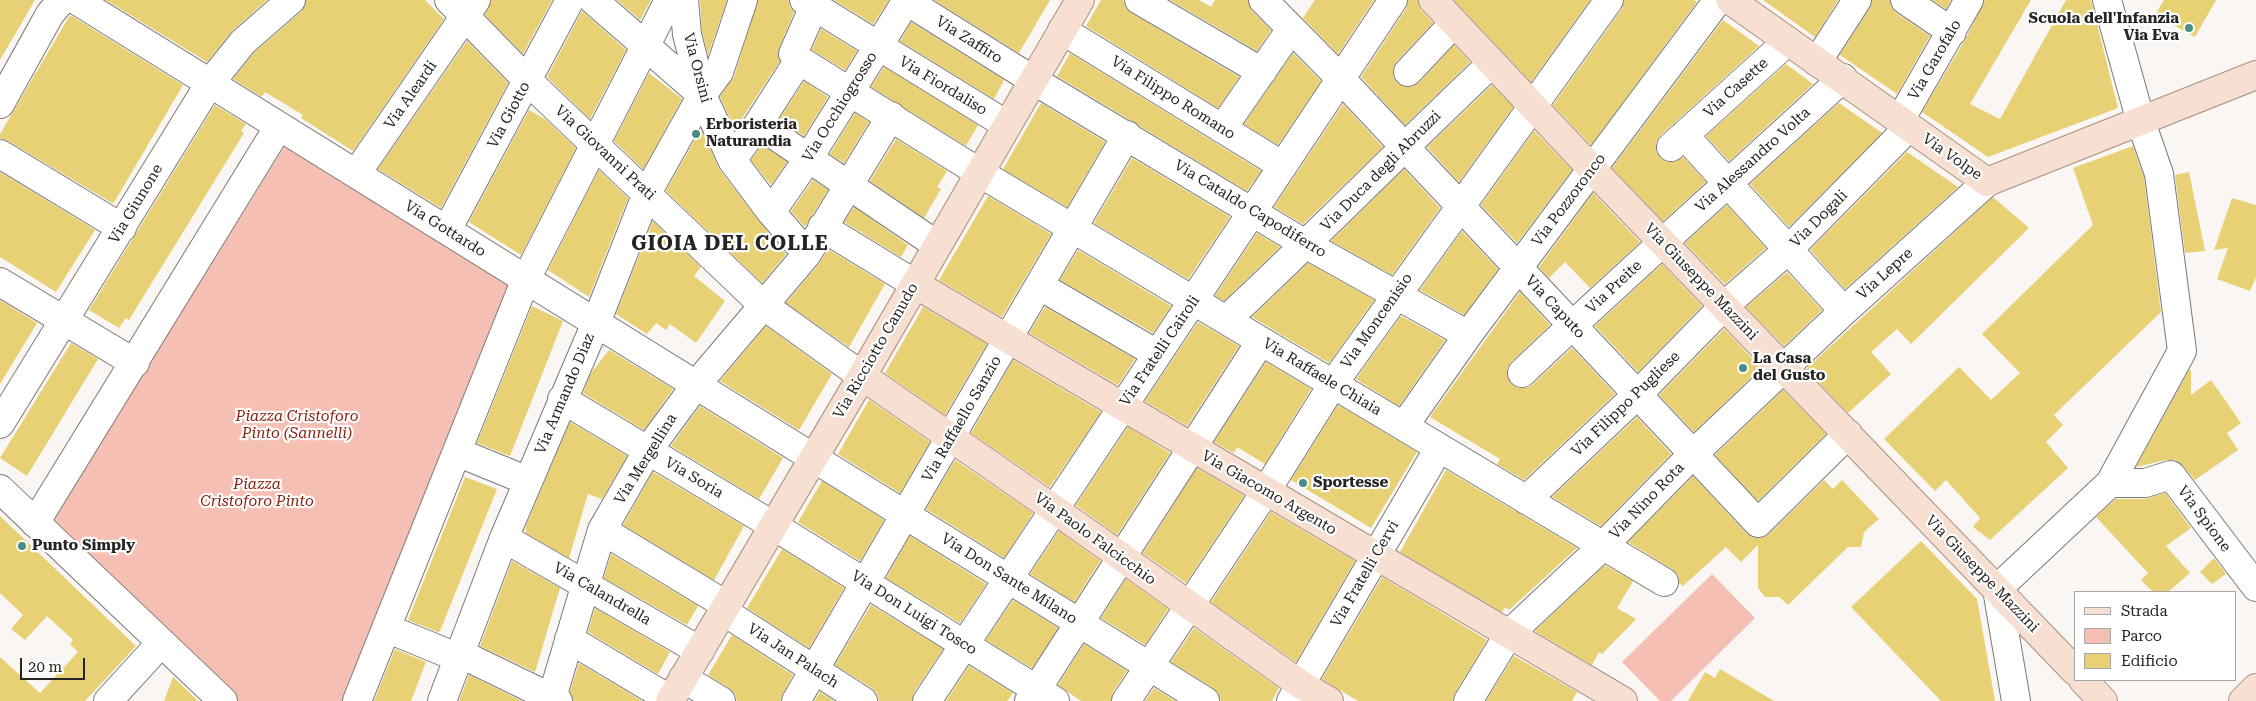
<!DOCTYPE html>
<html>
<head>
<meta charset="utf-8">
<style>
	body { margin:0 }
	#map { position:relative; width:2256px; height:701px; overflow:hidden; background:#f9f6f3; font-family:"Roboto Serif",serif }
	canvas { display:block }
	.legend { position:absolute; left:2074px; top:591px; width:162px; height:90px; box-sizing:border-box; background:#fff; border:1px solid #a8a7a7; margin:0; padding:6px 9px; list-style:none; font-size:15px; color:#252423 }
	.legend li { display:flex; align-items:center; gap:10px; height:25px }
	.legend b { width:25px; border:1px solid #a8a7a7 }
	.scale { position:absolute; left:20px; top:658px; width:65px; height:22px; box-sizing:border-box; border:2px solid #252423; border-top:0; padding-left:6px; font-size:15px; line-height:18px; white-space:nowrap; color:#252423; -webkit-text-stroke:4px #fff; paint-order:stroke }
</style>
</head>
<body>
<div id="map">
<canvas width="2256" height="701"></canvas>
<ul class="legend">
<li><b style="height:6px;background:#f7e0d1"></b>Strada</li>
<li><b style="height:14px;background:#f6bfb3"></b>Parco</li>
<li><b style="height:14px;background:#e7d174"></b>Edificio</li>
</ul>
<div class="scale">20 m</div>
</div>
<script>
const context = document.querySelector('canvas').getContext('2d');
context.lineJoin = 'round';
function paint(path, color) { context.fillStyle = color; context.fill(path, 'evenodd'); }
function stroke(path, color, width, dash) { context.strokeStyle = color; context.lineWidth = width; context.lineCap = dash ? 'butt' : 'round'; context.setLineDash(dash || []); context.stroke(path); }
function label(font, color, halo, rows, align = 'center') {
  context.font = font + ' "Roboto Serif",serif'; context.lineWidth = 4.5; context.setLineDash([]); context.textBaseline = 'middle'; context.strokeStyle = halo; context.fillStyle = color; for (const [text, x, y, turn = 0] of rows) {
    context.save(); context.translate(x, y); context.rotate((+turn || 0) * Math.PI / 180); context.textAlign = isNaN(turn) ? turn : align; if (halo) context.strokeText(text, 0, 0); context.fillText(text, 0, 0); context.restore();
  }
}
const green = new Path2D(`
	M289,139L513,279L346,701H238L51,523Z
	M1712,574L1755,618L1671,701H1660L1622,662Z`);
const building = new Path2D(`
	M0,0H35L0,60Z
	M106,0H267L233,30L207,62Z
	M306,0H425L444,19L353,151L301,118L303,115L265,92L262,97L233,79L254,53L301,12Z
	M491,0H552L523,54L485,15Z
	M617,0H651L640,20Z
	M700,0H727L708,55L702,31Z
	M758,0H788L790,7L794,12L779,48L778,56L780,61L735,129L720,97L734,77Z
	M834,0H889L873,24Z
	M934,0H1050L1019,53Z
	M1101,0H1123L1126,8L1131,13L1239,77L1218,108L1086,26Z
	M1170,0H1199L1211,7L1215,0H1248L1252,11L1271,30L1257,51Z
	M1315,0H1374L1338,54L1303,18Z
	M1408,0H1418L1421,10L1433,23L1396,62L1393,69V76L1397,83L1405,87H1412L1419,83L1454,45L1470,62L1405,125L1361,77L1406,9Z
	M1454,0H1590L1531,82Z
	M1624,0H1694L1697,2L1591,145L1553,105L1622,9Z
	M1763,0H1838L1815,37Z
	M1872,0H1890L1891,7L1896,13L1930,36L1897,94L1840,55L1870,8Z
	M1933,0H1951L1946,9Z
	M1985,0H2031L1970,104L2000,119L2066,0H2091L2118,108L1988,157L1922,112L1965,40Z
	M2164,0H2216L2195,37L2155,15Z
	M582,11L626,50L590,119L547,77Z
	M70,15L183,85L115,201L112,203L8,141L0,138V134Z
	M1723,20L1759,46L1661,135L1656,142V151L1660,158L1667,162H1674L1683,157L1706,182L1663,221L1612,168Z
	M911,22L1004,80L994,99L900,41Z
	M821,29L857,51L845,70L812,50Z
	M467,41L508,83L441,208L378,169Z
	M1070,53L1261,171L1247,191L1057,76Z
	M1293,53L1321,81L1278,145L1244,124Z
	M1786,64L1813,84L1729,161L1706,136Z
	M884,67L978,125L966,146L871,87Z
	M649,73L682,99L643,169L614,141Z
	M804,81L828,97L804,136L779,120Z
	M1492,85L1513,107L1459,182L1427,147Z
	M1041,103L1105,142L1067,207L1003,169Z
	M1839,103L1882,133L1789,227L1750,184Z
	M1343,104L1383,147L1303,224L1274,207Z
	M215,105L246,124L241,131L244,133L129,320L126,318L119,328L89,310Z
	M529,110L545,119L576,148L521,255L469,222Z
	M855,113L869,122L844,163L830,154Z
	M701,129L719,169L759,221L786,254L762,283L666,191Z
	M1534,131L1572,170L1517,243L1481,205Z
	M896,139L947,171L937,187L941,189L924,218L870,181Z
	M762,145L787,162L771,185L751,160Z
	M2133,146L2144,178L2161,312L2054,415L2063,425L2046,442L2068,468L1990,540L1973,527L1980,518L1946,480L1935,491L1884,439L1959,367L1991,400L2020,373L1982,334L2093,225L2073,168Z
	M1907,152L1958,187L1845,289L1810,250Z
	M1132,158L1230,217L1188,279L1094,223Z
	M1404,169L1440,208L1392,275L1331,241Z
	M599,170L628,198L589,297L548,270Z
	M0,172L95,230L56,292L0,257Z
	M2189,172L2205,251L2185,253L2175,175Z
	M813,180L828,190L805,227L791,211Z
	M1593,193L1640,242L1590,288L1565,262L1549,278L1539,267Z
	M988,196L1051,234L1002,317L939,280Z
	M1993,197L2029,228L1911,344L1897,329L1871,352L1891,374L1848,413L1806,369Z
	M2232,198L2256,205V277L2250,291L2217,279L2228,248L2214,250Z
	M1727,205L1766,248L1725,284L1685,243Z
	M854,207L908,245L901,257L844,222Z
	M653,221L701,267L694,276L725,301L696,343L670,324L666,330L656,323L647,334L616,314Z
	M1462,231L1498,269L1464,315L1420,290Z
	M1257,233L1280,247L1224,301L1215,296Z
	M828,249L885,284L849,347L786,303L819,264Z
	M1078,250L1171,306L1153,333L1060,280Z
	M1308,263L1374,300L1329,363L1252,317Z
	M1662,264L1702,306L1638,372L1595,326Z
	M1787,272L1822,310L1784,346L1746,307Z
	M1520,292L1550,325L1511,362L1507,368V376L1511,384L1518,388H1525L1532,385L1572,348L1615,394L1524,480L1497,464L1500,459L1430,417Z
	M0,300L37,323L0,384Z
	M532,306L563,321L510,456L477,443Z
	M923,307L987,344L945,415L885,373Z
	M1045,307L1135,359L1118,385L1029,333Z
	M1401,316L1445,340L1399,406L1356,379Z
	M1198,322L1239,346L1187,426L1145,401Z
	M766,326L832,374L799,430L720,381Z
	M1724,329L1761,368L1694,432L1659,395Z
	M71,343L98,359L27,476L0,458Z
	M609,350L673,389L644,430L583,393L591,373Z
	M1013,360L1101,412L1050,487L971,433Z
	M1266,362L1311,389L1265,464L1237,447L1234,453L1214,442Z
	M2189,370H2191V395L2211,380L2241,423L2227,433L2238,450L2195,480L2183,466L2175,460H2166L2136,467Z
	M1783,390L1826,434L1758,501L1715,455Z
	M869,400L930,442L900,493L838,454Z
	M1338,405L1417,452L1371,528L1291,480Z
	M700,406L783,458L759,499L671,446Z
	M1637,417L1671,454L1601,526L1552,497Z
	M570,422L627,456L602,499L588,494L569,558L526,533V526Z
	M1128,427L1170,453L1117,535L1076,505Z
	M955,460L1033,513L1004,558L926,509Z
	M1197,468L1244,496L1186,583L1143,553Z
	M1446,470L1577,548L1509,610L1505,607L1502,612L1400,552Z
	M653,472L744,526L714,580L623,525Z
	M1693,476L1747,534L1754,538H1762L1769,534L1824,480L1833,489L1842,480L1879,519L1864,532L1861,547H1848L1788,605L1779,597H1765L1758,588V545L1741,562L1726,547L1683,586L1679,583L1678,575L1672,569L1628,542Z
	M465,477L497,489L440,631L438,632L408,620Z
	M822,481L884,520L860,561L798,522Z
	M2165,493L2191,528L2166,546L2190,573L2168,592H2153L2141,580L2148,573L2096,517L2116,499H2145Z
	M1271,512L1355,561L1296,662L1211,602Z
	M0,516L136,646L85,701H0V657L40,693L78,652L70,644L73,640L47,616L25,640L11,629L23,615L0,593Z
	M1059,531L1100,561L1074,602L1030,574Z
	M910,536L986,584L960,623L886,578Z
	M1921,541L1977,599L1995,701H1941L1851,607Z
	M782,549L844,588L809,648L747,608Z
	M611,554L698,606L687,625L604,578Z
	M2214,558L2226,574L2212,584L2200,572Z
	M512,561L560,588L535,672L480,646Z
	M1605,565L1633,581L1617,608L1636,619L1602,654L1599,652L1592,665L1535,631Z
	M1382,577L1487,640L1455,693L1452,701H1358L1322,679Z
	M1126,579L1168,609L1145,645L1101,618Z
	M1013,600L1058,628L1032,668L986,640Z
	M871,605L943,649L914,692L912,701H879L877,693L872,688L835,665Z
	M595,608L670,652L658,674L588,632Z
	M1194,628L1279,688L1272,701H1221L1218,693L1213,688L1171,662Z
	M732,635L793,675L783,693L780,701H737L735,694L729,688L708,675Z
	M1084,644L1127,671L1113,692L1111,701H1081L1058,685Z
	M395,649L426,662L411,701H374Z
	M1514,656L1577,692L1572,701H1486Z
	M579,663L642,701H573L570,691Z
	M969,666L1013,693L1007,701H946Z
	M1720,669L1774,701H1688L1705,672L1715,678Z
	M469,675L522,701H459Z
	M173,677L198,701H164Z
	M1154,688L1175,701H1145Z
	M820,692L834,701H814Z`);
const minor = new Path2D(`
	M76,0L1205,701
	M449,0L527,80L763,305L862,376
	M593,0L702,95
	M684,0L687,34L702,95L732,160L771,212L807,254
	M804,0L1007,125
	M905,0L1033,80L1307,245L1468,335
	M1139,0L1262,72
	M1263,0L1341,79L1758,523L1848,434
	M1905,0L1952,32
	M1062,30L1283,166
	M799,60L980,173L1664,582
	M1817,62L1857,0
	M1408,72L1454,23
	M0,104L50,14L62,0
	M1900,120L1969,0
	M758,124L937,245
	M1222,129L1291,29
	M1684,135L1844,311
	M1671,147L1788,41
	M0,154L122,228
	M732,160L758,124L799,60L793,54L814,6
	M356,174L476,0
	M771,212L808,159L907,0
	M822,227L915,284
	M447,230L570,0
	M0,282L135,363
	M1040,286L1157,354
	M1226,320C1316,236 1402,148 1491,64
	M1522,373C1627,273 1736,177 1843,78
	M562,399L774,526L1055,701
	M0,424L210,83L243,42L291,0
	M1404,426L1468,335L1718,0
	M457,452L528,481
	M2110,483H2145L2171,475L2256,587
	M0,489L223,701
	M1526,500L1637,395L1724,306L1789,249L1909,127
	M35,523L279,126
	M602,530L726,605
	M504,538L700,651
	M723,611L863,701
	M386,628L459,658
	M569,639L671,700
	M461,654L558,701
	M683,678L721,701
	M108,701L161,643
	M357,701L526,279L669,0
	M442,701L504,538L596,323L647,193L702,95L719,72L743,0
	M551,701L602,530L648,450L696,385L807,254L891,116
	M796,701L1127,135
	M927,701L1393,0
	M1029,701L1261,341
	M1126,701L1266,491L1333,384L1609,0
	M1291,701L1439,448
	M1468,701L1509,634L1603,546L1693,454L1844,311L1987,182
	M2016,701L1997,589L2110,483L2182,351L2159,174L2141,122L2107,0`);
const major = new Path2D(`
	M1433,0L1592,169L2075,671
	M1730,0L1987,182L2256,75
	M915,284L1623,701
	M862,376L1054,509L1300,684L1329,701
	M2083,680L2103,701
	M670,701L862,376L1080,0
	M2243,701L2256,688`);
const markers = [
	[2189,28,5,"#498d82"],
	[696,134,5,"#498d82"],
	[1743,368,5,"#498d82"],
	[1303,483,5,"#498d82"],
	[22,546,5,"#498d82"]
];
const poiNames = [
	["Scuola dell'Infanzia",2179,19,"right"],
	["Via Eva",2179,36,"right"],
	["Erboristeria",706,125],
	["Naturandia",706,142],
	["La Casa",1753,359],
	["del Gusto",1753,376],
	["Sportesse",1313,483],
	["Punto Simply",32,546]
];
const streetNames = [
	["Via Zaffiro",969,40,32],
	["Via Garofalo",1935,60,-60],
	["Via Orsini",697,68,75],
	["Via Fiordaliso",943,86,31],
	["Via Casette",1736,88,-42],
	["Via Aleardi",411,95,-55],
	["Via Filippo Romano",1173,98,32],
	["Via Occhiogrosso",840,107,-58],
	["Via Giotto",509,115,-62],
	["Via Giovanni Prati",605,153,43],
	["Via Volpe",1952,157,35],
	["Via Alessandro Volta",1753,160,-42],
	["Via Duca degli Abruzzi",1381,171,-45],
	["Via Pozzoronco",1569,200,-53],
	["Via Giunone",136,204,-59],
	["Via Cataldo Capodiferro",1250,209,31],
	["Via Dogali",1819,219,-45],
	["Via Gottardo",445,229,32],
	["Via Lepre",1885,274,-42],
	["Via Giuseppe Mazzini",1701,282,46],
	["Via Preite",1614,287,-43],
	["Via Caputo",1555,307,47],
	["Via Moncenisio",1377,321,-55],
	["Via Ricciotto Canudo",876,351,-60],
	["Via Fratelli Cairoli",1160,351,-56],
	["Via Raffaele Chiaia",1322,377,31],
	["Via Armando Diaz",565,394,-67],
	["Via Filippo Pugliese",1626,404,-44],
	["Via Raffaello Sanzio",962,419,-60],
	["Via Mergellina",646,459,-58],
	["Via Soria",694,478,31],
	["Via Giacomo Argento",1269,493,30],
	["Via Nino Rota",1647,501,-46],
	["Via Spione",2204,519,53],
	["Via Paolo Falcicchio",1095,539,36],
	["Via Fratelli Cervi",1365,574,-60],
	["Via Giuseppe Mazzini",1982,574,46],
	["Via Don Sante Milano",1009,579,32],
	["Via Calandrella",602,594,30],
	["Via Don Luigi Tosco",914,613,32],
	["Via Jan Palach",793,656,33]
];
const parkNames = [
	["Piazza Cristoforo",297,417],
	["Pinto (Sannelli)",297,434],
	["Piazza",257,485],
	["Cristoforo Pinto",257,502]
];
const districtNames = [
	["GIOIA DEL COLLE",730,244]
];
paint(green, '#f6bfb3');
paint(building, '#e7d174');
stroke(minor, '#7b7975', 30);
stroke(major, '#aa9181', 30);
stroke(minor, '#fff', 28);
stroke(major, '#f7e0d1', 28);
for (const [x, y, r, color] of markers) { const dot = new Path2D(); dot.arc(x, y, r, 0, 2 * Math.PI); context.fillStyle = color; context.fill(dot); stroke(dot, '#fff', 2); }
label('bold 15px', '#252423', '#fff', poiNames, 'left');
label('15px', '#252423', '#fff', streetNames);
label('italic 15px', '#8a1d0a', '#fff', parkNames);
context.letterSpacing = '1px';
label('bold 20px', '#252423', '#fff', districtNames);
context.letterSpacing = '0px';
</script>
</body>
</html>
